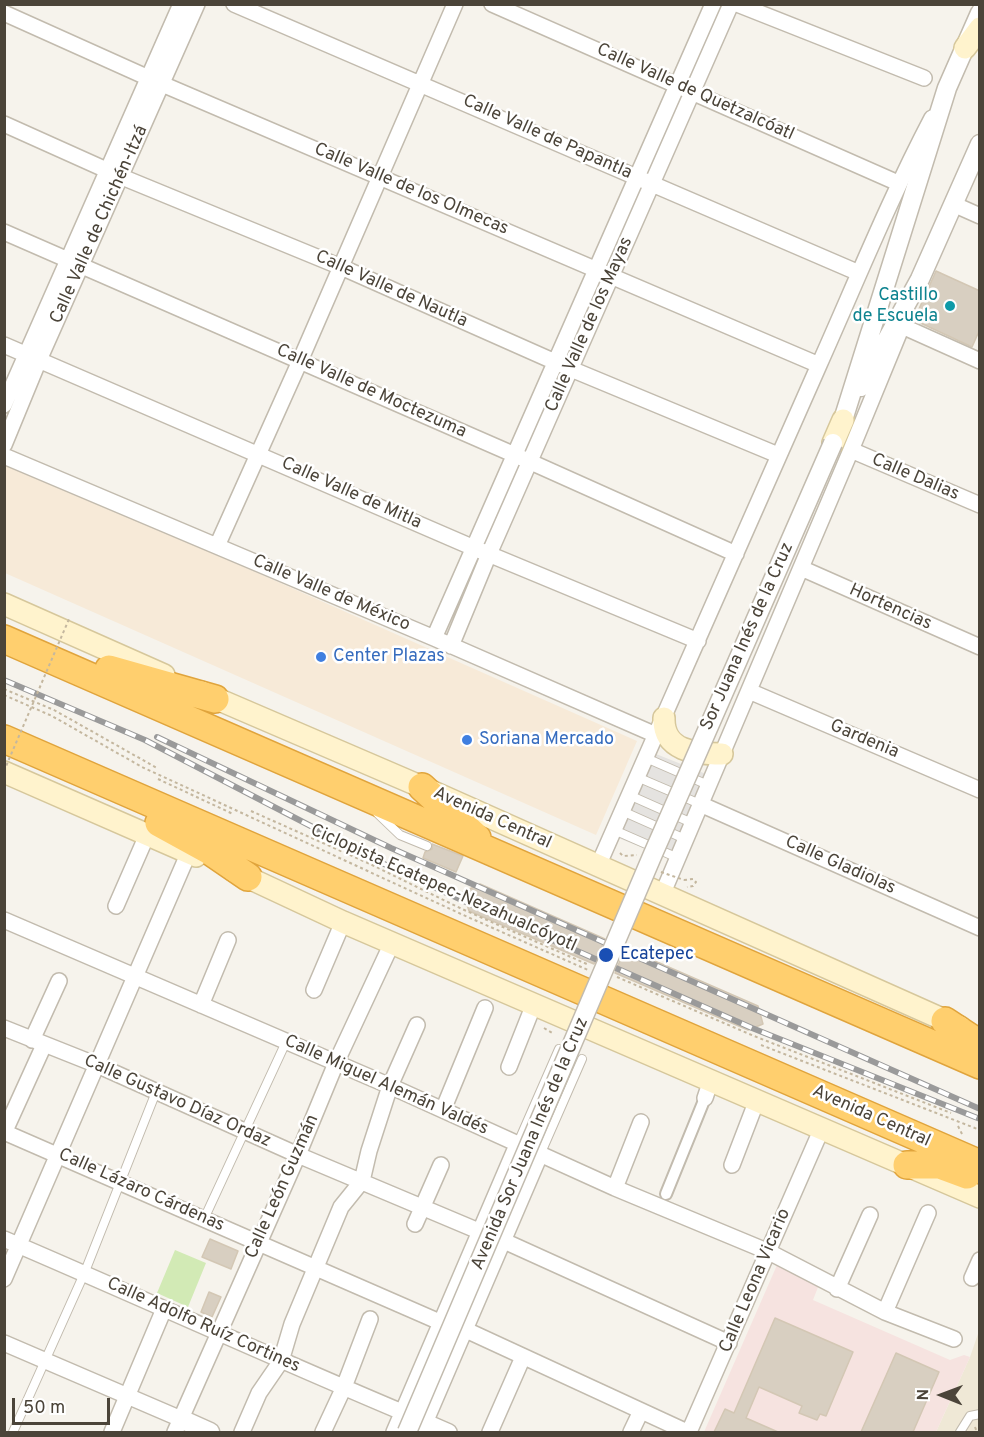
<!DOCTYPE html>
<html>
<head>
<meta charset="utf-8">
<style>
	body { margin:0 }
	#map { position:relative; width:984px; height:1437px; overflow:hidden; background:#f6f3ec; font-family:Overpass,sans-serif }
	canvas { display:block }
	.frame { position:absolute; inset:0; border:6px solid #4b4439; pointer-events:none }
	.north { position:absolute; left:912px; top:1365px; width:60px; height:60px; -webkit-text-stroke:4px #fff; paint-order:stroke; rotate:271deg; font-size:16px; font-weight:700; line-height:24px; text-align:center; color:#4b4439 }
	.north::after { content:''; display:block; margin:auto; width:21px; height:27px; background:#4b4439; clip-path:polygon(50% 0,100% 100%,50% 72%,0 100%) }
	.scale { position:absolute; left:12px; top:1398px; width:98px; height:27px; box-sizing:border-box; border:3px solid #4b4439; border-top:0; padding-left:8px; font-size:18px; line-height:21px; white-space:nowrap; color:#4b4439; -webkit-text-stroke:4px #fff; paint-order:stroke }
</style>
</head>
<body>
<div id="map">
<canvas width="984" height="1437"></canvas>
<div class="frame"></div>
<div class="north">N</div>
<div class="scale">50 m</div>
</div>
<script>
const context = document.querySelector('canvas').getContext('2d');
context.lineJoin = 'round';
function paint(path, color) { context.fillStyle = color; context.fill(path, 'evenodd'); }
function stroke(path, color, width, dash) { context.strokeStyle = color; context.lineWidth = width; context.lineCap = dash ? 'butt' : 'round'; context.setLineDash(dash || []); context.stroke(path); }
function label(font, color, halo, rows, align = 'center') {
  context.font = font + ' Overpass,sans-serif'; context.lineWidth = 5; context.setLineDash([]); context.textBaseline = 'middle'; context.strokeStyle = halo; context.fillStyle = color; for (const [text, x, y, turn = 0] of rows) {
    context.save(); context.translate(x, y); context.rotate((+turn || 0) * Math.PI / 180); context.textAlign = isNaN(turn) ? turn : align; if (halo) context.strokeText(text, 0, 0); context.fillText(text, 0, 0); context.restore();
  }
}
const commercial = new Path2D(`
	M5,461L637,741L596,835L5,573Z`);
const education = new Path2D(`
	M979,1331V1432H936L970,1357Z`);
const medical = new Path2D(`
	M777,1265L820,1282L813,1300L950,1360L964,1355L970,1357L936,1432H704Z`);
const green = new Path2D(`
	M175,1250L206,1263L188,1307L157,1293Z`);
const parking = new Path2D(`
	M651,752L711,776L674,860L613,836Z`);
const building = new Path2D(`
	M936,271L980,291V329L972,347L914,320Z
	M432,844L463,856L456,872L423,858L425,852L432,849Z
	M480,884L605,939L594,964L469,911L463,892Z
	M625,948L758,1006L763,1024L748,1030L615,973Z
	M210,1239L238,1251L231,1269L202,1257Z
	M209,1292L221,1297L212,1317L201,1312Z
	M775,1318L853,1352L826,1416L820,1414L817,1420L799,1413L802,1406L759,1387L746,1418L778,1432H714L725,1409L734,1413Z
	M896,1353L939,1372L913,1432H861Z`);
const path = new Path2D(`
	M4,689L54,710L157,768
	M4,695L52,716L142,767L461,914L588,970
	M158,779L233,814
	M251,811L370,864L462,909L589,965
	M620,853L623,856L637,855
	M684,880L693,879L696,882L693,886L687,887
	M617,977L754,1036L951,1113
	M544,1028L554,1034
	M761,1045L980,1130
	M958,1126L962,1134
	M975,1427L977,1432`);
const service = new Path2D(`
	M646,758L708,785
	M637,777L700,804
	M629,795L692,823
	M622,811L685,839
	M377,813L400,835L427,846
	M614,830L678,858
	M517,1145L559,1049
	M540,1155L582,1059
	M204,1219L286,1042
	M13,1432L84,1274L156,1092
	M960,1432L970,1416L980,1414`);
const pedestrian = new Path2D(`
	M666,1194L705,1098`);
const minor = new Path2D(`
	M234,4L859,273
	M492,4L898,183
	M737,4L924,78
	M4,13L162,84L819,365
	M4,124L122,177L341,267L571,369L778,455
	M953,204L980,216
	M4,232L515,455L736,554
	M902,326L980,361
	M4,345L474,548L698,641
	M4,405L181,4
	M4,445L39,360L197,4
	M851,450L980,505
	M4,456L434,638L656,735
	M217,546L300,361L455,4
	M801,568L980,647
	M434,638L713,4
	M451,646L489,554L731,4
	M749,691L980,790
	M700,804L980,928
	M598,866C672,699 744,532 819,365C856,282 890,198 932,118
	M662,895L851,450L902,326
	M116,906L147,835
	M4,920L390,1086L615,1188L769,1252L885,1312L954,1339
	M314,990L343,922
	M201,1005L228,940
	M4,1028L97,1065L298,1155L481,1232
	M32,1040L59,981
	M509,1067L534,1004
	M705,1098L711,1080
	M443,1110L485,1008
	M4,1132L442,1323
	M4,1133L44,1045
	M732,1165L757,1100
	M615,1188L641,1122
	M415,1224L441,1165
	M4,1239C137,1296 269,1356 402,1412
	M504,1241L729,1343
	M972,1278L980,1260
	M4,1279L189,852
	M837,1289L870,1215
	M885,1312L928,1213
	M466,1330L687,1432
	M4,1343L181,1419
	M426,1422L449,1432
	M112,1432L164,1309
	M175,1432L298,1155L336,1063L392,943
	M242,1432L259,1393L281,1361L292,1324L341,1207L362,1181L369,1151L390,1086L417,1025
	M323,1432L344,1387L370,1319
	M394,1432L517,1145
	M421,1432L540,1155
	M490,1432L523,1357
	M631,1432L641,1411
	M689,1432L822,1128`);
const tertiary = new Path2D(`
	M861,387L920,279L980,144
	M843,420L947,88L980,13
	M181,1419L210,1432`);
const secondary = new Path2D(`
	M965,48L980,28
	M833,443L843,420
	M4,604L164,675
	M201,692L422,787L960,1027
	M664,718C663,751 695,754 722,754
	M4,772L196,856
	M234,871L343,922L980,1197`);
const motorway = new Path2D(`
	M4,639L980,1065
	M109,669L215,699
	M4,739L980,1164
	M422,787L477,838
	M159,823L210,851L248,877
	M945,1021L980,1044
	M907,1165H940L967,1175`);
const rail = new Path2D(`
	M4,680L145,740L384,864L466,902L752,1028L980,1119
	M157,737L391,848L980,1109`);
const pathBridge = new Path2D(`
	M4,771L69,619
	M661,872L684,880`);
const tertiaryBridge = new Path2D(`
	M407,1432L653,854L833,443`);
const markers = [
	[950,306,6,"#0f9aa8"],
	[321,657,6,"#3f7fe0"],
	[467,740,6,"#3f7fe0"],
	[606,955,8,"#1a4fb4"]
];
const streetNames = [
	["Calle Valle de Quetzalcóatl",695,93,24],
	["Calle Valle de Papantla",547,138,24],
	["Calle Valle de los Olmecas",411,190,23],
	["Calle Valle de Chichén-Itzá",100,225,-66],
	["Calle Valle de Nautla",391,290,24],
	["Calle Valle de los Mayas",590,325,-66],
	["Calle Valle de Moctezuma",371,392,24],
	["Calle Dalias",915,478,23],
	["Calle Valle de Mitla",351,494,24],
	["Calle Valle de México",331,594,23],
	["Hortencias",890,608,24],
	["Sor Juana Inés de la Cruz",748,637,-66],
	["Gardenia",864,740,23],
	["Avenida Central",492,819,24],
	["Calle Gladiolas",840,866,24],
	["Ciclopista Ecatepec-Nezahualcóyotl",443,889,24],
	["Calle Miguel Alemán Valdés",386,1086,24],
	["Calle Gustavo Díaz Ordaz",177,1102,24],
	["Avenida Central",871,1117,24],
	["Avenida Sor Juana Inés de la Cruz",531,1144,-67],
	["Calle León Guzmán",283,1187,-66],
	["Calle Lázaro Cárdenas",141,1191,24],
	["Calle Leona Vicario",756,1281,-67],
	["Calle Adolfo Ruíz Cortines",203,1326,24]
];
const cultureNames = [
	["Castillo",938,296],
	["de Escuela",938,317]
];
const shopNames = [
	["Center Plazas",333,657],
	["Soriana Mercado",479,740]
];
const transitNames = [
	["Ecatepec",620,955]
];
paint(commercial, '#f7ead8');
paint(education, '#efe8d6');
paint(medical, '#f6e3e0');
paint(green, '#d2eab5');
paint(parking, '#e5e3e0');
paint(building, '#d8cfc1');
stroke(building, '#d3c7b4', 1.5);
stroke(service, '#c2bbae', 10);
stroke(pedestrian, '#c2bbae', 14);
stroke(minor, '#c2bbae', 18);
stroke(tertiary, '#c2bbae', 21);
stroke(secondary, '#d6c79b', 24);
stroke(motorway, '#e0a43c', 30);
stroke(path, '#c4b79f', 2, [3, 3]);
stroke(service, '#fff', 8);
stroke(pedestrian, '#fff', 10);
stroke(minor, '#fff', 15);
stroke(tertiary, '#fff', 18);
stroke(secondary, '#fff3cd', 21);
stroke(motorway, '#ffcf6e', 27);
stroke(rail, '#9a9a9a', 6);
stroke(rail, '#fff', 4, [11]);
stroke(tertiaryBridge, '#c2bbae', 21, []);
stroke(pathBridge, '#c4b79f', 2, [3, 3]);
stroke(tertiaryBridge, '#fff', 18);
for (const [x, y, r, color] of markers) { const dot = new Path2D(); dot.arc(x, y, r, 0, 2 * Math.PI); context.fillStyle = color; context.fill(dot); stroke(dot, '#fff', 2); }
label('18px', '#4b4439', '#fff', streetNames);
label('18px', '#0d838f', '#fff', cultureNames, 'right');
label('18px', '#366cbe', '#fff', shopNames, 'left');
label('18px', '#164399', '#fff', transitNames, 'left');
</script>
</body>
</html>
